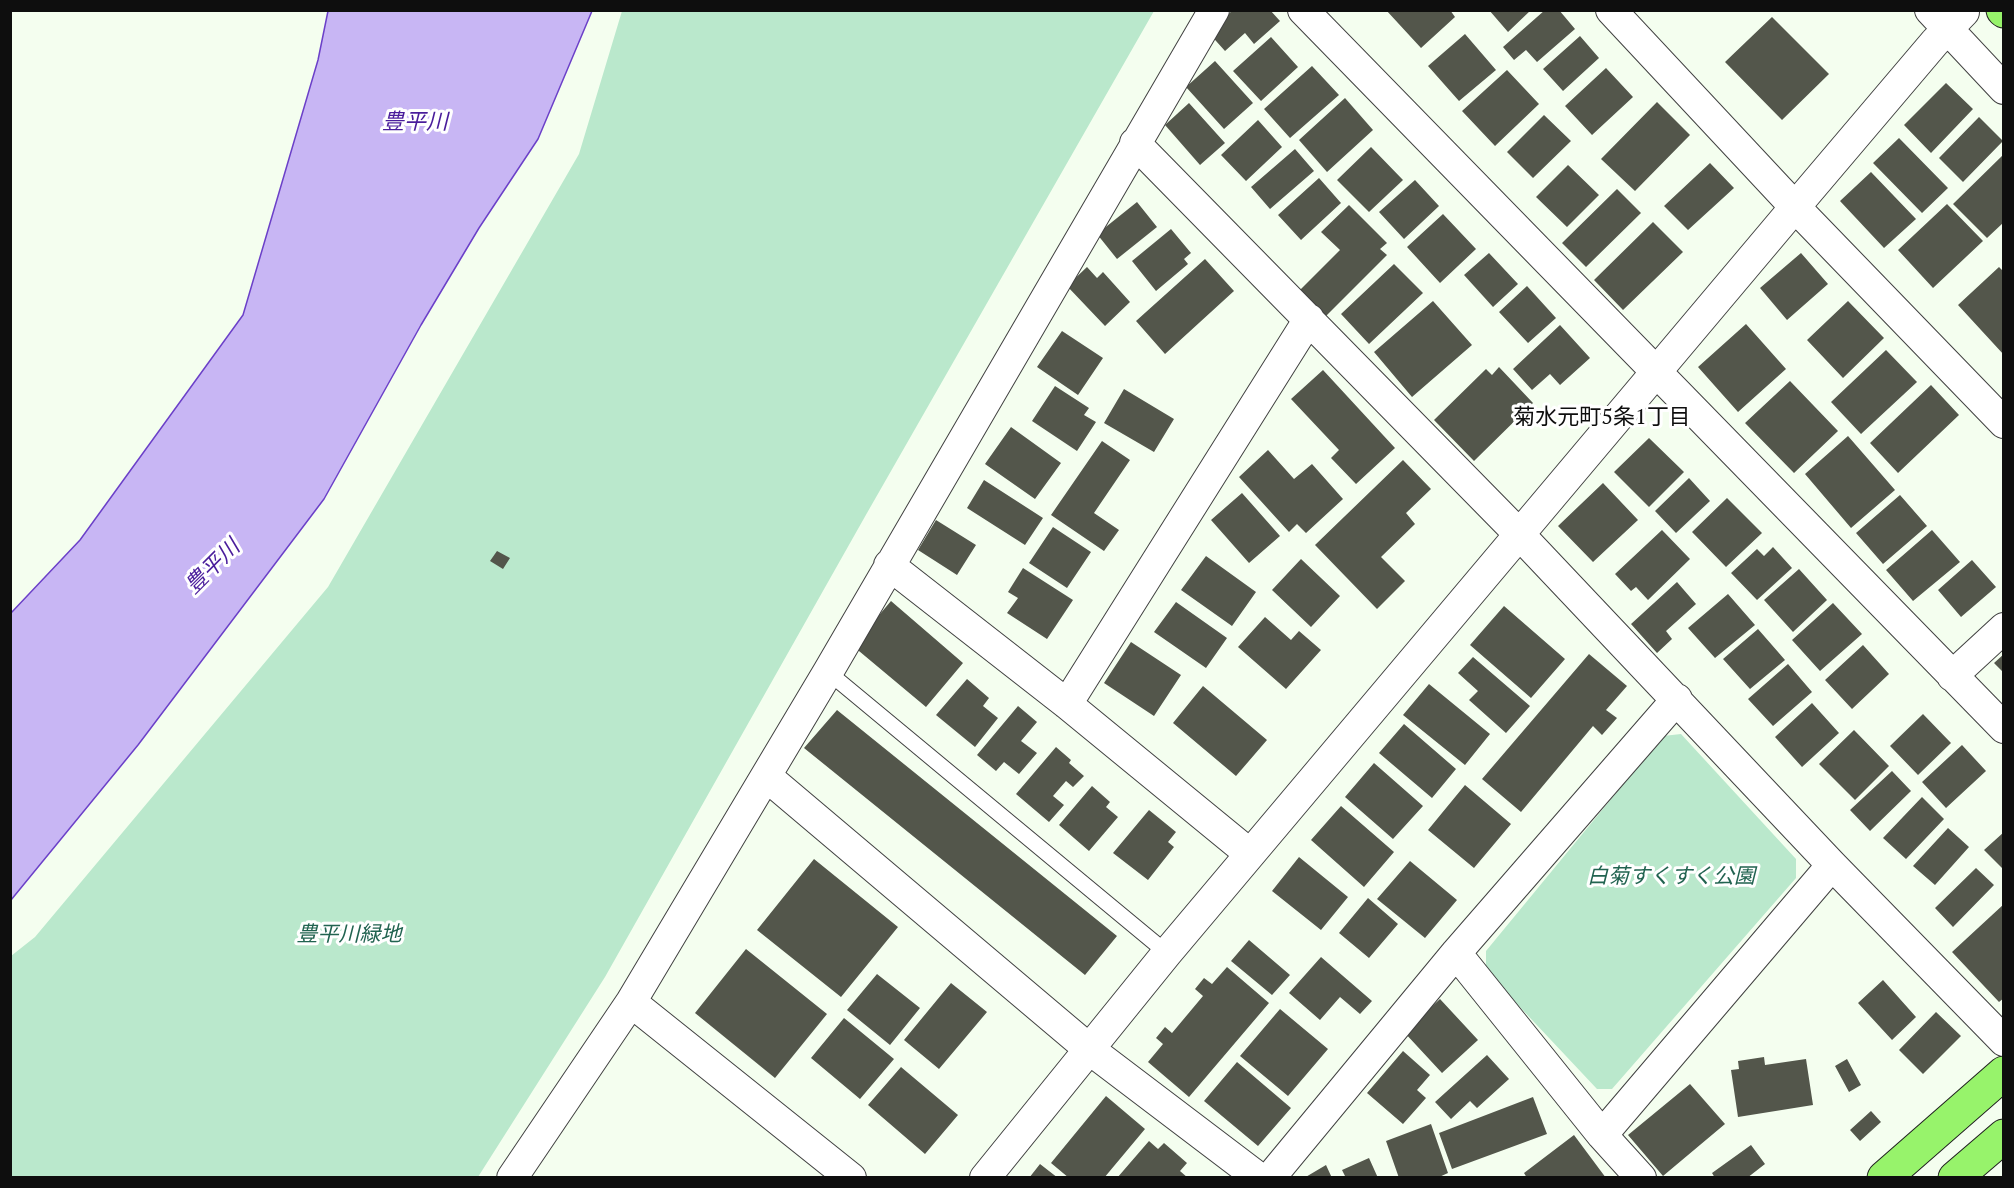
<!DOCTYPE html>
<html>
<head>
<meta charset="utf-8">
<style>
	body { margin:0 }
	#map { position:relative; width:2014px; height:1188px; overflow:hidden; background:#f4feef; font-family:"PT Serif",serif }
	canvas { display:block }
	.frame { position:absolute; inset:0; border:12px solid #0e0e0e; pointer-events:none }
</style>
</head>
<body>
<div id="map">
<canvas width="2014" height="1188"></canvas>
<div class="frame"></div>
</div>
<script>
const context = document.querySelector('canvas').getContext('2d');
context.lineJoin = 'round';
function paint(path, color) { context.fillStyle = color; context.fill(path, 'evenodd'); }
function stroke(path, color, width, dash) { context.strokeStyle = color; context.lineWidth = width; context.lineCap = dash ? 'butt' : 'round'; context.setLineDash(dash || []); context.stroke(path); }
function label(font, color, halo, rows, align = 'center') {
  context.font = font + ' "PT Serif","Noto Sans JP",serif'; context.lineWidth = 6; context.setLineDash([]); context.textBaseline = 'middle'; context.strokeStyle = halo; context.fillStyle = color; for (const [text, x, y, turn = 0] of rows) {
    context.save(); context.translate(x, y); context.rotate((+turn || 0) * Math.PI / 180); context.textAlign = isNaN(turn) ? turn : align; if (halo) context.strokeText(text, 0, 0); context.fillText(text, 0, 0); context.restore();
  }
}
const green = new Path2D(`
	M622,11H1154L867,513L605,977L478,1177L11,1178V956L35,937L328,587L579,154Z
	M1681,734L1796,859V878L1612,1089H1597L1486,971V951L1663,736Z`);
const water = new Path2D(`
	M328,11H592L538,139L479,228L421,325L324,499L138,745L11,900V613L80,540L243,315L318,60Z`);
const building = new Path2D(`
	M1233,10H1270L1280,21L1254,44L1245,33L1225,51L1208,32Z
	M1386,10H1450L1455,17L1421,48Z
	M1489,10H1531L1508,32Z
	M1545,10H1559L1575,29L1537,62L1526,50L1514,60L1503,47Z
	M1772,17L1829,74L1782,120L1725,62Z
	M1465,34L1496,70L1459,101L1428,66Z
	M1580,36L1599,58L1563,91L1543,69Z
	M1271,37L1298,67L1261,101L1233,71Z
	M1215,61L1253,103L1224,129L1186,87Z
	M1312,66L1339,95L1290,138L1264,109Z
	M1606,68L1633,97L1592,135L1565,106Z
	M1507,70L1539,104L1495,146L1462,111Z
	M1946,83L1973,109L1931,153L1904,125Z
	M1345,98L1373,130L1327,172L1299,140Z
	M1657,102L1690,135L1635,191L1601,159Z
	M1189,103L1225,143L1200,165L1165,125Z
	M1544,115L1571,141L1533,178L1507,152Z
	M1979,117L2003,141L1963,182L1939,158Z
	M1258,120L1282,147L1246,181L1221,155Z
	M1899,138L1948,188L1922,213L1873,163Z
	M1371,147L1403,180L1369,212L1337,180Z
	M1295,149L1314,171L1270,209L1251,187Z
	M2004,154V222L1987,238L1953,204Z
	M1710,163L1734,188L1688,230L1664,206Z
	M1568,165L1599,195L1567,227L1536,197Z
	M1871,172L1916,219L1884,248L1840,201Z
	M1319,178L1341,203L1301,240L1278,215Z
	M1415,180L1439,206L1404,239L1379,212Z
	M1617,189L1641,213L1586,267L1562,243Z
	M1137,202L1157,227L1117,259L1097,234Z
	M1947,204L1983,241L1933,288L1898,250Z
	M1349,205L1387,243L1380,249L1387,255L1326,316L1300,290L1340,250L1321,232Z
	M1443,214L1476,249L1440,283L1407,247Z
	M1653,222L1683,252L1623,310L1594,280Z
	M1171,229L1191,253L1184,259L1188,264L1156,291L1132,261Z
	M1489,253L1518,284L1493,307L1464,275Z
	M1801,253L1828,284L1787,320L1760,288Z
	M1205,259L1234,291L1165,354L1136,321Z
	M1394,264L1423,293L1369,344L1341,314Z
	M1087,267L1097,278L1103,272L1130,302L1105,326L1067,286Z
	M1999,267L2004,272V355L1958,305Z
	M1527,286L1556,318L1528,343L1499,312Z
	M1433,301L1472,345L1412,397L1374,352Z
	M1848,301L1884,338L1843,378L1807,340Z
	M1746,324L1786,369L1738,412L1698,367Z
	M1560,325L1590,358L1560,385L1550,374L1532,390L1513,369Z
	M1062,331L1103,358L1078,395L1037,367Z
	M1886,350L1917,382L1861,434L1831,402Z
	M1499,367L1533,403L1474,461L1434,420L1486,369L1492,375Z
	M1323,370L1395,448L1356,484L1331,458L1339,450L1291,399Z
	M1790,381L1838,431L1794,473L1745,423Z
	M1931,385L1959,415L1898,473L1870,443Z
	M1055,386L1089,408L1084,415L1096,422L1077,451L1032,421Z
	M1124,389L1174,419L1154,452L1104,423Z
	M1011,427L1061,463L1035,499L985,464Z
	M1848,436L1895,490L1851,528L1805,474Z
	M1649,438L1684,472L1649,507L1614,472Z
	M1102,441L1130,460L1094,513L1119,530L1104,551L1051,515Z
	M1268,450L1294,479L1312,464L1343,499L1306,533L1297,524L1289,532L1239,477Z
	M1403,460L1431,489L1406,513L1415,524L1381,557L1405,581L1377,609L1315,545Z
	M1689,478L1710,501L1676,533L1655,511Z
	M984,480L1043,518L1025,545L967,508Z
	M1603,483L1638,520L1593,562L1558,526Z
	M1242,493L1280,536L1249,563L1211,520Z
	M1900,495L1927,526L1883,564L1856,533Z
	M1727,498L1762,533L1726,567L1692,532Z
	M936,520L976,545L957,575L918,550Z
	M1053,527L1091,552L1067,588L1029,563Z
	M1662,530L1690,559L1648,600L1636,587L1631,591L1615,574Z
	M1932,530L1960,562L1913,601L1886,570Z
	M1773,547L1792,568L1757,600L1731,573L1757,549L1764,556Z
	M497,551L510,558L503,569L490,561Z
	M1206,556L1256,592L1232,626L1181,590Z
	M1301,559L1340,596L1311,627L1272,590Z
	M1972,560L1996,587L1961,617L1938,590Z
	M1023,568L1073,600L1047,639L1007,613L1018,598L1008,592Z
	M1799,569L1827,600L1793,632L1764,600Z
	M1677,582L1696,604L1666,631L1672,639L1657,653L1631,624Z
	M1728,594L1755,625L1715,658L1688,628Z
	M891,601L963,663L926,707L853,646Z
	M1176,602L1227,638L1206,668L1154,632Z
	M1833,603L1862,634L1820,671L1792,640Z
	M1504,606L1565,659L1531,698L1470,645Z
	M1265,617L1291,640L1299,631L1321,650L1286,689L1238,647Z
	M1758,629L1785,660L1750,689L1723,659Z
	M1131,642L1181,675L1154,716L1104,683Z
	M1863,645L1889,674L1852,709L1825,680Z
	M1589,654L1627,686L1606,710L1617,718L1602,735L1593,726L1521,812L1482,779Z
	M2004,654V673L1994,663Z
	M1473,657L1530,706L1506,733L1469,700L1478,691L1458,673Z
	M1788,664L1812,692L1773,726L1748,699Z
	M967,679L989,698L983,706L998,718L975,747L936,715Z
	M1429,684L1490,734L1465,765L1403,715Z
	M1203,686L1267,740L1236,776L1173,723Z
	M1812,703L1839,733L1802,767L1775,737Z
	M1018,706L1037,722L1021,741L1037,753L1019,774L1004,762L996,771L977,755Z
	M837,710L1117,936L1085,975L804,748Z
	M1923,714L1951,743L1918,775L1890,746Z
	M1404,724L1456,769L1432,798L1379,753Z
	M1854,730L1889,766L1855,800L1819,764Z
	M1962,745L1986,771L1946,808L1922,782Z
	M1056,747L1071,760L1069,763L1084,776L1073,787L1066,781L1053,796L1064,805L1049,822L1016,794Z
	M1374,763L1423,806L1393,839L1345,797Z
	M1892,771L1911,791L1870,831L1850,810Z
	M1465,785L1511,824L1474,868L1428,830Z
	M1092,786L1110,802L1106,807L1118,817L1089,851L1059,825Z
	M1922,797L1944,819L1906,859L1883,838Z
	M1341,806L1394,852L1364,887L1311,840Z
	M1149,810L1176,832L1168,842L1174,847L1148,880L1113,853Z
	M1948,828L1969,847L1935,885L1913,866Z
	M2004,832V870L1984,850Z
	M1299,857L1348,897L1321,930L1272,891Z
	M814,859L898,927L841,997L757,930Z
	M1410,861L1457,900L1425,938L1377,899Z
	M1976,868L1994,885L1953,927L1935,908Z
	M1368,898L1398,924L1369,958L1339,933Z
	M2004,904V998L1999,1002L1952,952Z
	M1249,940L1290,975L1272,995L1231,961Z
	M746,949L827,1014L775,1078L695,1013Z
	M1321,957L1372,1001L1360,1014L1340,997L1320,1020L1289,993Z
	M1227,967L1269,1003L1189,1097L1148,1062L1163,1044L1156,1038L1165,1027L1172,1033L1203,996L1195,989L1204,978L1212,984Z
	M877,974L920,1008L890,1045L847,1010Z
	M1883,980L1916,1017L1892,1040L1858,1003Z
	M951,983L987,1012L939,1069L904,1040Z
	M1440,999L1478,1040L1442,1073L1404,1032Z
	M1280,1009L1328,1049L1288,1096L1240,1056Z
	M1936,1012L1961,1036L1923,1074L1899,1050Z
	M844,1018L894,1059L860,1099L811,1058Z
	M1403,1051L1430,1075L1417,1090L1426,1098L1403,1124L1367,1093Z
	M1487,1055L1509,1079L1477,1108L1470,1101L1451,1119L1435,1102Z
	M1764,1057L1765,1065L1806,1059L1813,1105L1738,1117L1731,1070L1739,1069L1738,1061Z
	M1847,1059L1861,1085L1849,1092L1835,1066Z
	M1237,1062L1291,1108L1258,1146L1204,1101Z
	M901,1067L958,1115L925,1154L868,1105Z
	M1690,1084L1725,1124L1663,1176L1628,1135Z
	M1106,1096L1145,1129L1104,1178H1069L1051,1163Z
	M1533,1097L1547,1134L1452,1169L1439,1133Z
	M1871,1111L1881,1122L1860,1141L1850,1130Z
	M1431,1124L1448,1173L1437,1178H1399L1386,1141Z
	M1574,1135L1606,1178H1527L1524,1173Z
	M1149,1141L1158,1149L1164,1143L1187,1163L1180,1171L1188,1178H1117Z
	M1751,1145L1765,1164L1747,1178H1715L1712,1173Z
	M1369,1158L1378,1178H1346L1342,1170Z
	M1040,1164L1058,1178H1029Z
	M1326,1165L1332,1178H1304Z`);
const lane = new Path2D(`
	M828,672L1167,953`);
const street = new Path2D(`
	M1303,10L2004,728
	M1611,10L1795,207L2004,423
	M1930,10L2004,89
	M1135,143L1520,535L1832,865L2004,1041
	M889,565L1067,704L1250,854
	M1952,676L2004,628
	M1067,704L1309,319
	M766,776L1089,1049L1259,1178
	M1456,953L1602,1135L1641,1178
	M631,1002L851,1178
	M1602,1135L1832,865
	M512,1178L631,1002L828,672L1214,10
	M985,1178L1167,953L1795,207L1935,42L1964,12
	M1270,1178L1456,953L1677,699`);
const primary = new Path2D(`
	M2003,10L2004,11
	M1884,1178L2004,1073
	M1955,1178L2004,1136`);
const parkNames = [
	["白菊すくすく公園",1671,877],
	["豊平川緑地",349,935]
];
const waterNames = [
	["豊平川",415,123],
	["豊平川",213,567,-45]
];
const neighbourhoodNames = [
	["菊水元町5条1丁目",1602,418]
];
paint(green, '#bae8cc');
paint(water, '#c8b6f4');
stroke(water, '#6b40c8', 1.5);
paint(building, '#53564b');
stroke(lane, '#414141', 17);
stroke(street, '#414141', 32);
stroke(primary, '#1f1f1f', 35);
stroke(lane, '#fff', 15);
stroke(street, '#fff', 30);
stroke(primary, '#97f36b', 33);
label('italic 21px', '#216350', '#fff', parkNames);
label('italic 22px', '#491c9b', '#fff', waterNames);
label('22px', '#0e0e0e', '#fff', neighbourhoodNames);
</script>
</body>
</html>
